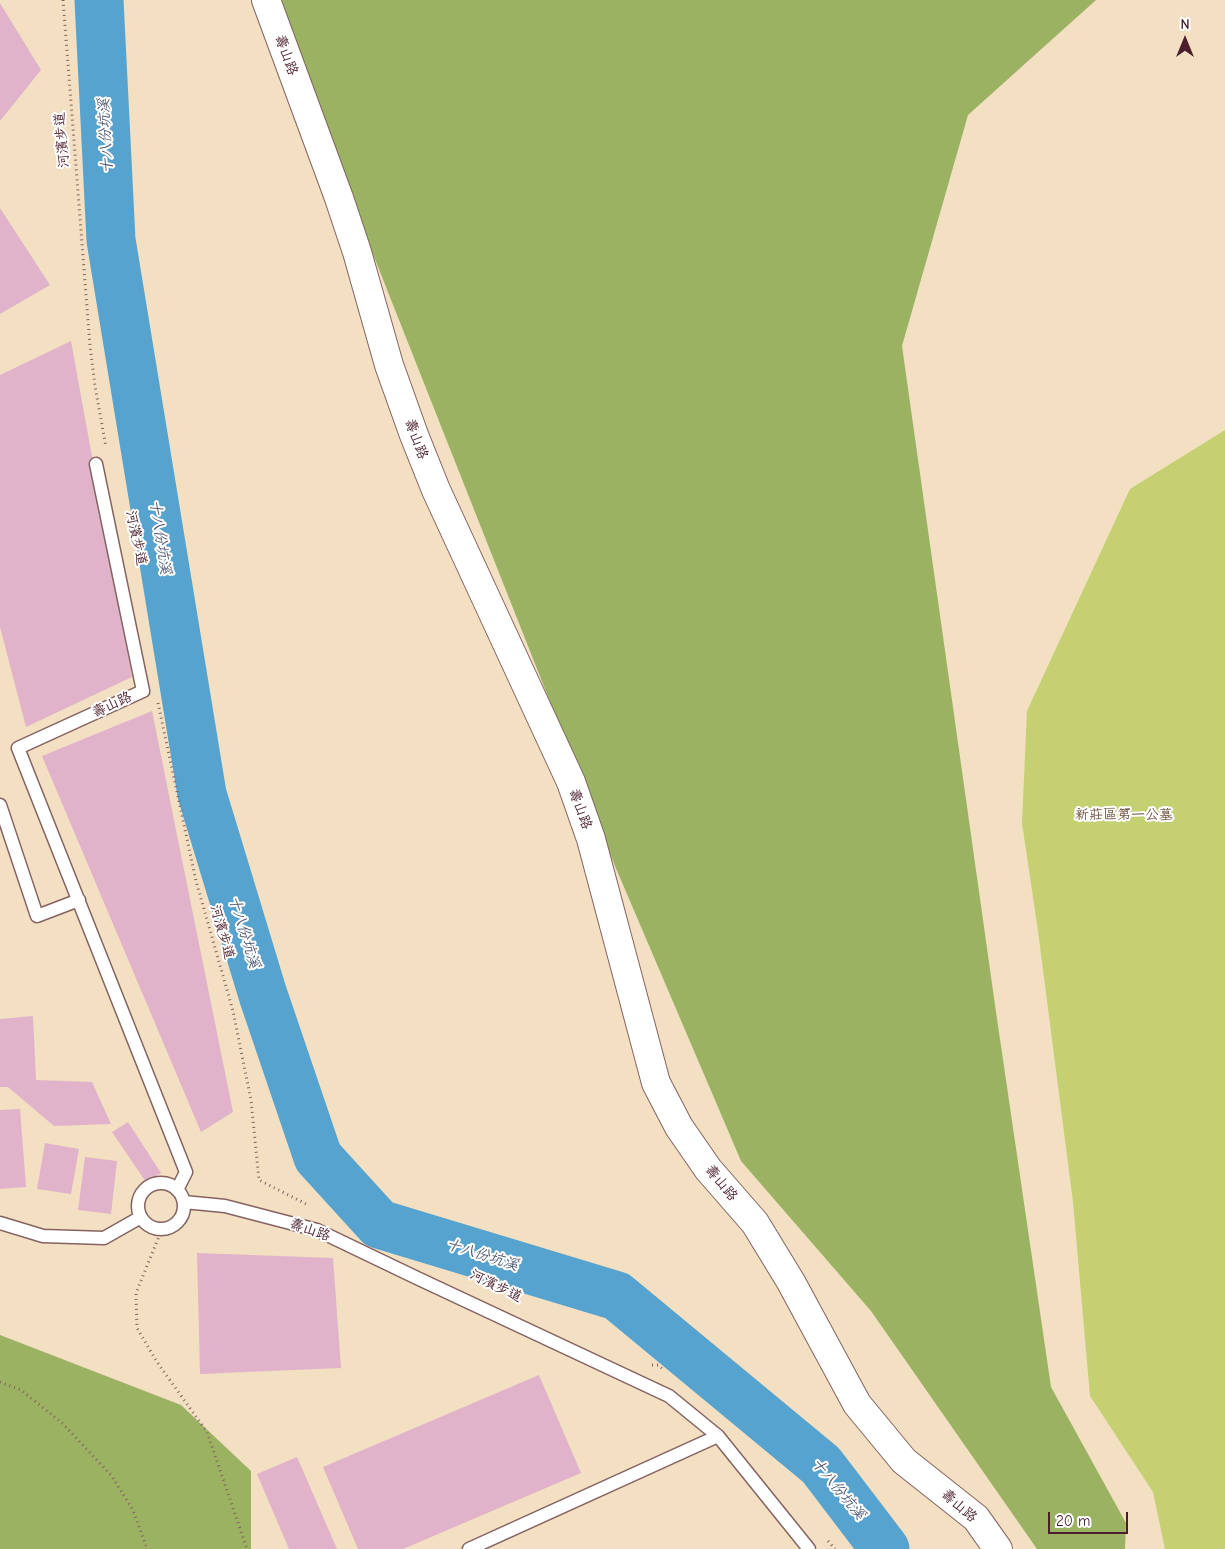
<!DOCTYPE html>
<html>
<head>
<meta charset="utf-8">
<style>
	body { margin:0 }
	#map { position:relative; width:1225px; height:1549px; overflow:hidden; background:#f3dfc2; font-family:"Comic Neue",sans-serif }
	canvas { display:block }
	.north { position:absolute; left:1160px; top:15px; width:50px; height:50px; -webkit-text-stroke:4px #fff; paint-order:stroke; rotate:0deg; font-size:14px; font-weight:700; line-height:20px; text-align:center; color:#4a1f2b }
	.north::after { content:''; display:block; margin:auto; width:18px; height:22px; background:#4a1f2b; clip-path:polygon(50% 0,100% 100%,50% 72%,0 100%) }
	.scale { position:absolute; left:1048px; top:1512px; width:80px; height:22px; box-sizing:border-box; border:2px solid #4a1f2b; border-top:0; padding-left:6px; font-size:15px; line-height:18px; white-space:nowrap; color:#4a1f2b; -webkit-text-stroke:4px #fff; paint-order:stroke }
</style>
</head>
<body>
<div id="map">
<canvas width="1225" height="1549"></canvas>
<div class="north">N</div>
<div class="scale">20 m</div>
</div>
<script>
const context = document.querySelector('canvas').getContext('2d');
context.lineJoin = 'round';
function paint(path, color) { context.fillStyle = color; context.fill(path, 'evenodd'); }
function stroke(path, color, width, dash) { context.strokeStyle = color; context.lineWidth = width; context.lineCap = dash ? 'butt' : 'round'; context.setLineDash(dash || []); context.stroke(path); }
function label(font, color, halo, rows, align = 'center') {
  context.font = font + ' "Comic Neue","LXGW WenKai TC",sans-serif'; context.lineWidth = 4; context.setLineDash([]); context.textBaseline = 'middle'; context.strokeStyle = halo; context.fillStyle = color; for (const [text, x, y, turn = 0] of rows) {
    context.save(); context.translate(x, y); context.rotate((+turn || 0) * Math.PI / 180); context.textAlign = isNaN(turn) ? turn : align; if (halo) context.strokeText(text, 0, 0); context.fillText(text, 0, 0); context.restore();
  }
}
const green = new Path2D(`
	M1225,430V1549H1165L1153,1492L1090,1396L1073,1202L1038,931L1022,823L1027,711L1130,489Z`);
const forest = new Path2D(`
	M276,0H1096L968,115L902,346L996,1012L1051,1387L1126,1523L1125,1549H1037L871,1311L741,1161L615,866L331,148Z
	M0,1335L181,1405L251,1471V1549H0Z`);
const river = new Path2D(`
	M99,0L111,240L202,794L263,995L318,1157L379,1224L617,1296L821,1465L885,1549`);
const building = new Path2D(`
	M0,3L41,70L0,121Z
	M0,208L50,285L0,314Z
	M71,341L132,677L26,727L0,627V375Z
	M152,711L233,1112L201,1132L42,756Z
	M33,1016L36,1080L92,1082L111,1124L54,1126L8,1087H0V1019Z
	M20,1109L26,1187L0,1189V1110Z
	M128,1122L161,1173L146,1182L112,1132Z
	M45,1143L79,1149L71,1194L37,1189Z
	M85,1157L117,1161L111,1214L78,1210Z
	M197,1253L333,1258L341,1368L200,1374Z
	M539,1375L581,1473L403,1549H358L323,1467Z
	M297,1457L337,1549H289L257,1474Z`);
const path = new Path2D(`
	M63,0L90,346L95,386L106,447
	M158,703L196,881L233,1011L251,1100L259,1180L308,1205
	M162,1229L136,1293L137,1328L157,1362L207,1432L247,1549
	M652,1365H658L664,1370
	M0,1382L21,1390L62,1423L111,1475L133,1510L147,1549
	M828,1541L835,1549`);
const service = new Path2D(`
	M96,464L143,691L18,748L186,1172L177,1190
	M0,805L37,916L79,900
	M138 1206a23 23 0 1 1 46 0a23 23 0 1 1-46 0Z
	M184,1202L225,1206L317,1230L417,1278L669,1396L718,1436L809,1549
	M0,1223L43,1236L104,1238L141,1217
	M469,1549L718,1436`);
const tertiary = new Path2D(`
	M266,0L339,198L357,252L389,365L414,435L436,490L571,782L591,839L656,1083L679,1127L708,1169L755,1223L791,1282L857,1404L904,1461L976,1518L998,1549`);
const streetNames = [
	["壽山路",286,55,70],
	["河濱步道",62,140,-95],
	["壽山路",416,439,69],
	["河濱步道",136,538,78],
	["壽山路",112,705,-25],
	["壽山路",580,809,70],
	["河濱步道",222,932,74],
	["壽山路",721,1183,50],
	["壽山路",310,1230,19],
	["河濱步道",496,1286,26],
	["壽山路",959,1506,41]
];
const parkNames = [
	["新莊區第一公墓",1124,815]
];
const waterNames = [
	["十八份坑溪",106,136,-93],
	["十八份坑溪",160,537,81],
	["十八份坑溪",244,932,73],
	["十八份坑溪",482,1255,17],
	["十八份坑溪",838,1489,50]
];
paint(green, '#c4d071');
paint(forest, '#9bb263');
stroke(river, '#56a3cf', 49);
paint(building, '#e0b3cb');
stroke(service, '#856260', 15);
stroke(tertiary, '#856260', 30);
stroke(path, '#856260', 3, [1, 4]);
stroke(service, '#fff', 12);
stroke(tertiary, '#fff', 28);
label('14px', '#4a1f2b', '#fff', streetNames);
label('14px', '#6f5440', '#fff', parkNames);
label('italic 15px', '#4f5a75', '#fff', waterNames);
</script>
</body>
</html>
